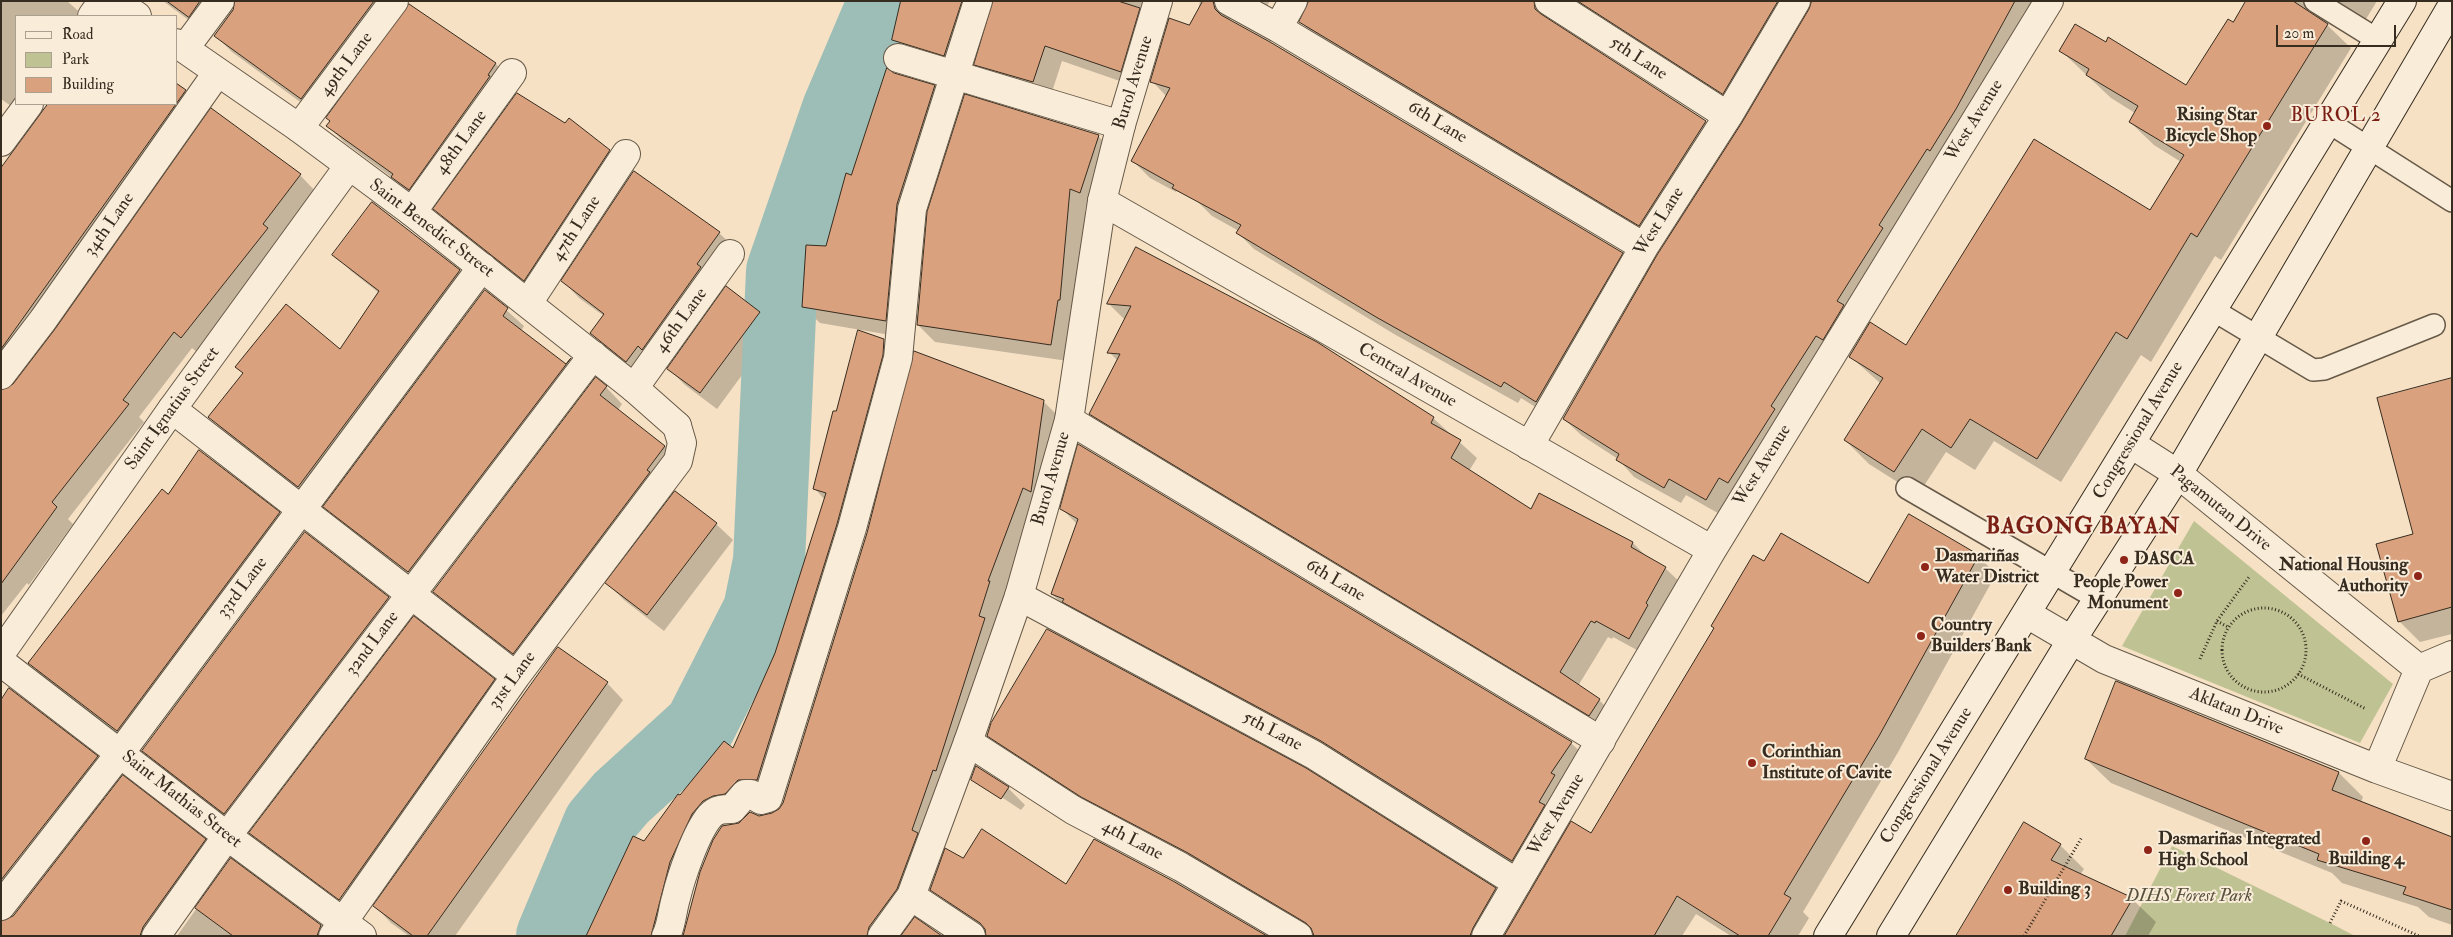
<!DOCTYPE html>
<html>
<head>
<meta charset="utf-8">
<style>
	body { margin:0 }
	#map { position:relative; width:2453px; height:937px; overflow:hidden; background:#f6e1c4; font-family:"IM FELL Double Pica",serif }
	canvas { display:block }
	.frame { position:absolute; inset:0; border:2px solid #362c1f; pointer-events:none }
	.legend { position:absolute; left:15px; top:15px; width:162px; height:90px; box-sizing:border-box; background:#f9ecd9; border:1px solid #ab9f8f; margin:0; padding:6px 9px; list-style:none; font-size:15px; color:#362c1f }
	.legend li { display:flex; align-items:center; gap:10px; height:25px }
	.legend b { width:25px; border:1px solid #ab9f8f }
	.scale { position:absolute; left:2276px; top:25px; width:120px; height:22px; box-sizing:border-box; border:2px solid #362c1f; border-top:0; padding-left:6px; font-size:15px; line-height:18px; white-space:nowrap; color:#362c1f; -webkit-text-stroke:4px #f9ecd9; paint-order:stroke }
</style>
</head>
<body>
<div id="map">
<canvas width="2453" height="937"></canvas>
<div class="frame"></div>
<ul class="legend">
<li><b style="height:6px;background:#f9ecd9"></b>Road</li>
<li><b style="height:14px;background:#bfc292"></b>Park</li>
<li><b style="height:14px;background:#daa17e"></b>Building</li>
</ul>
<div class="scale">20 m</div>
</div>
<script>
const context = document.querySelector('canvas').getContext('2d');
context.lineJoin = 'round';
function paint(path, color) { context.fillStyle = color; context.fill(path, 'evenodd'); }
function stroke(path, color, width, dash) { context.strokeStyle = color; context.lineWidth = width; context.lineCap = dash ? 'butt' : 'round'; context.setLineDash(dash || []); context.stroke(path); }
function label(font, color, halo, rows, align = 'center') {
  context.font = font + ' "IM FELL Double Pica",serif'; context.lineWidth = 4; context.setLineDash([]); context.textBaseline = 'middle'; context.strokeStyle = halo; context.fillStyle = color; for (const [text, x, y, turn = 0] of rows) {
    context.save(); context.translate(x, y); context.rotate((+turn || 0) * Math.PI / 180); context.textAlign = isNaN(turn) ? turn : align; if (halo) context.strokeText(text, 0, 0); context.fillText(text, 0, 0); context.restore();
  }
}
const green = new Path2D(`
	M2194,521L2393,684L2360,743L2122,646Z
	M2172,846L2330,923L2355,936H2125Z`);
const shadow = new Path2D(`
	M1,1H67L84,16H16V104H176V84L202,108L5,382L2,390L7,391L300,175L316,192L198,353L192,348L139,417L144,422L68,519L73,524L29,585L27,583L1,616V170L43,114L46,105L39,106L28,118L1,99Z
	M163,1H405L318,115L232,52L215,35L238,2L230,3L206,33Z
	M902,1H994L984,6L961,72L910,57L893,40Z
	M994,1H1157L1137,87L1062,61L1050,98L992,81L976,64Z
	M1200,1H1270L1265,10L1231,11L1230,20L1251,40L1176,192L1150,178L1133,161L1167,97L1152,81L1195,28Z
	M1315,1H2034L1723,516L1686,495L1681,503L1634,477L1618,459L1581,435L1564,419L1742,125L1811,9L1813,2L1806,4L1740,110L1553,9L1551,22L1706,122L1722,138L1656,242L1318,40L1302,23Z
	M2247,1H2377L2363,24L2328,18L2326,24L2351,48L2221,260L2215,256L2151,362L2141,355L2061,482L1994,441L1975,470L1946,452L1918,495L1869,464L1845,440L1881,384L1851,357L1906,346L2150,212L2181,162L2154,145L2130,122L2135,113L2111,98L2060,50L2106,43L2187,86L2234,24Z
	M410,5L496,64L512,80L410,194L394,179L344,142L328,126Z
	M893,74L934,86L951,103L913,222L902,337L820,323L803,307Z
	M966,96L1099,137L1115,153L1097,209L1086,205L1076,316L1068,361L935,342L918,325Z
	M609,151L626,167L541,296L452,226L435,209Z
	M1196,200L1622,254L1639,270L1553,418L1521,398L1518,403L1394,334L1254,249L1238,233L1239,231L1212,216Z
	M373,204L459,271L476,288L316,503L226,433L209,417L340,351L379,293L351,271L334,254Z
	M719,233L736,249L643,377L608,349L591,333L604,316L579,298L563,281Z
	M1137,248L1316,343L1433,418L1477,458L1469,471L1531,510L1539,495L1633,543L1648,558L1665,568L1682,584L1646,655L1613,637L1612,639L1608,637L1578,686L1599,700L1616,717L1606,731L1107,430L1090,414L1118,361L1109,352L1125,320L1109,304Z
	M727,288L760,313L776,329L717,409L685,385L669,369Z
	M485,291L524,326L521,331L566,365L571,360L587,376L425,588L341,523L325,506Z
	M883,341L900,357L774,796L720,817L671,936H595L645,843L680,797L733,750L777,654L825,500L815,489L837,413Z
	M2452,382V634L2420,642L2399,621L2414,535Z
	M606,387L622,404L618,410L665,446L681,462L530,670L451,608L434,591Z
	M1043,401L1060,418L929,846L874,936H683L739,824L779,810Z
	M199,452L279,513L296,530L134,747L46,680L30,663L169,496Z
	M1061,508L1571,743L1588,759L1529,877L1069,611L1052,594L1078,525Z
	M716,524L733,540L664,631L624,600L607,583Z
	M305,533L388,598L405,615L237,827L160,767L143,750Z
	M1978,556L1996,574L1897,754L1803,912L1809,918L1798,936H1731L1696,914L1682,936H1506L1591,835L1765,563L1869,585Z
	M494,680L510,697L365,904L276,838Z
	M2117,682L2339,773L2363,797L2361,802L2452,838V925L2429,917L2418,907L2342,883L2332,873L2111,783L2086,759Z
	M607,683L623,700L455,936H409L391,923L375,906Z
	M1,702L97,757L114,774L5,913L1,922L205,840L221,857L165,936H1Z
	M988,735L1495,889L1514,908L1498,936H1315L1208,871L1101,815L1007,754Z
	M1008,788L1025,805L1021,810L991,790Z
	M2060,845L2084,869L2080,875L2132,899L2156,922L2148,936H1957Z
	M231,860L289,903L322,936H177Z
	M1173,882L987,933L961,915L942,897L1067,885Z`);
const river = new Path2D(`
	M552,936L599,824L621,798L700,726L759,610L769,561L782,271L838,109L884,1`);
const building = new Path2D(`
	M167,1H200L189,17Z
	M235,1H374L301,99L214,36L233,10Z
	M901,1H962L944,56L892,40Z
	M993,1H1118L1140,8L1121,72L1045,46L1033,82L974,65Z
	M1203,1H1213L1215,9L1221,15L1270,42L1623,253L1536,402L1504,382L1501,387L1376,317L1236,233L1241,225L1172,188L1174,185L1131,161L1170,88L1150,82L1169,18L1189,25Z
	M1309,1H1534L1535,9L1541,14L1706,121L1639,226L1299,22Z
	M1578,1H1778L1723,94Z
	M1812,1H2015L1956,109L1930,151L1927,149L1879,225L1883,228L1837,301L1844,305L1823,340L1816,336L1771,406L1775,409L1728,483L1719,478L1706,500L1669,479L1664,488L1616,460L1619,454L1563,419L1657,255L1741,124L1809,9Z
	M2246,1H2293L2328,24L2197,237L2191,233L2127,339L2116,332L2037,459L1970,419L1951,448L1922,429L1894,472L1844,440L1883,378L1849,357L1870,322L1906,345L2034,139L2150,210L2184,155L2129,122L2138,106L2086,75L2089,69L2059,51L2075,24L2106,42L2108,37L2186,85L2228,19L2233,22Z
	M409,4L496,63L488,75L490,76L409,190L391,177L393,174L326,126L330,121L326,118Z
	M887,68L894,73L935,85L897,204L886,321L802,307L806,245L826,246L846,173L851,175Z
	M176,83L186,90L176,104Z
	M517,93L565,123L569,118L610,150L524,281L433,209Z
	M965,94L1099,135L1080,193L1070,189L1060,300H1058L1051,345L917,325L927,212Z
	M48,104H176L1,349V168Z
	M211,108L301,174L263,224L268,228L181,338L174,332L123,400L129,404L52,502L57,507L1,584V390L13,384L55,329Z
	M634,171L720,232L697,264L701,267L642,350L638,346L626,362L590,333L604,314L561,281Z
	M372,202L460,270L298,487L208,417L243,373L235,367L286,304L340,349L379,291L332,255Z
	M1136,247L1317,342L1434,417L1431,423L1461,440L1451,458L1531,509L1539,493L1633,542L1631,547L1666,567L1646,603L1648,605L1629,639L1596,621L1595,623L1591,621L1560,672L1600,699L1589,716L1089,414L1120,354L1107,353L1131,306L1107,304Z
	M726,286L760,312L700,393L667,369Z
	M485,290L508,308L503,316L566,364L571,358L408,572L323,507Z
	M858,330L884,339L883,355L837,524L757,780H738L725,794L713,796L703,801L692,814L670,862L651,936H586L633,836L644,841L678,794L680,795L724,741L733,748L775,653L826,493L813,489L833,411H836Z
	M914,351L1044,400L1031,492L1023,488L988,581H990L979,616L985,618L936,771L933,770L912,830L918,833L897,889L869,927L867,936H683L700,872L713,840L722,826L739,823L750,812L759,816L772,813L779,809L783,803L867,533Z
	M596,377L607,386L600,395L665,446L647,470L650,472L513,654L433,592Z
	M2452,378V607L2398,622L2376,544L2413,534L2377,398Z
	M1078,444L1572,742L1551,773L1555,775L1539,802L1545,805L1512,861L1321,741L1062,602L1064,599L1051,594L1078,519L1060,509Z
	M199,450L280,512L117,731L28,663L162,489L168,494Z
	M675,491L717,523L647,615L605,583Z
	M1909,514L1979,555L1879,736L1784,894L1791,898L1768,936H1740L1677,896L1654,936H1504L1571,821L1591,833L1714,628L1711,626L1753,555L1764,561L1781,533L1868,583Z
	M305,532L389,597L224,814L142,751Z
	M414,616L495,679L339,900L249,833Z
	M1047,629L1306,768L1496,888L1473,928L1470,936H1314L1311,928L1306,923L1188,853L1081,797L987,736L991,723Z
	M558,647L608,682L427,936H413L373,906Z
	M2116,681L2339,772L2332,790L2452,837V910L2403,894L2406,887L2317,860L2319,854L2085,759Z
	M9,688L98,756L1,880V700Z
	M976,766L1009,787L1001,799L971,780Z
	M123,775L206,839L143,927L140,936H1V921L13,916Z
	M2024,822L2061,844L2051,860L2133,898L2111,936H1956Z
	M982,829L1066,884L1094,839L1173,881L1267,936H986L985,929L980,923L930,890L945,848L963,858Z
	M231,858L321,925L317,936H233L195,908Z
	M915,917L942,936H901Z`);
const path = new Path2D(`
	M2222 650a42 42 0 1 1 84 0a42 42 0 1 1-84 0Z
	M2217,621L2228,627
	M2200,659L2217,621L2249,577
	M2298,674L2366,709
	M2330,923L2341,901L2419,936
	M2024,936L2082,837`);
const service = new Path2D(`
	M2315,1L2378,40
	M2328,122L2452,201
	M2213,310L2313,370L2324,369L2434,325
	M1907,488L2098,599`);
const pedestrian = new Path2D(`
	M1229,1L1278,28L1644,247
	M1549,1L1728,116
	M92,16L103,1
	M1278,28L1293,1
	M185,48L220,1
	M299,128L394,1
	M1,142L29,104
	M412,212L512,73
	M528,303L626,154
	M1,375L43,320L217,73
	M634,388L730,254
	M172,409L516,676
	M1069,420L1601,741
	M1529,446L1644,247L1728,116L1796,1
	M1019,596L1314,755L1517,883
	M968,742L1073,810L1181,867L1298,936
	M911,896L971,936
	M1,906L121,752L482,267
	M156,936L227,836L593,355
	M333,936L516,676L678,461L682,443L677,426
	M666,936C672,924 672,911 676,898C681,877 696,832 710,816C716,809 724,809 732,809L745,794H751L761,800L768,798L852,528L898,358L912,209L978,1`);
const minor = new Path2D(`
	M114,1L137,16
	M176,43L299,128L412,212L634,388L677,426
	M898,58L1121,125
	M1102,201L1712,550
	M2131,444L2178,474L2419,669
	M2027,614L2104,659L2377,769L2452,796
	M1,653L172,409L348,167
	M1,662L227,836L362,936
	M2419,669L2452,655
	M2377,769L2419,669
	M1486,936L1712,550L2049,1`);
const tertiary = new Path2D(`
	M882,936L911,896L968,742L1019,596L1069,420L1102,201L1121,125L1158,1`);
const secondary = new Path2D(`
	M1828,936L2402,1
	M1891,936L2071,641L2178,474L2452,6`);
const markers = [
	[2267,126,5,"#8f2418"],
	[2124,560,5,"#8f2418"],
	[1925,567,5,"#8f2418"],
	[2418,576,5,"#8f2418"],
	[2178,593,5,"#8f2418"],
	[1921,636,5,"#8f2418"],
	[1752,763,5,"#8f2418"],
	[2366,841,5,"#8f2418"],
	[2148,850,5,"#8f2418"],
	[2008,890,5,"#8f2418"]
];
const streetNames = [
	["5th Lane",1638,59,33],
	["49th Lane",347,65,-53],
	["Burol Avenue",1134,83,-73],
	["West Avenue",1975,121,-58],
	["6th Lane",1437,123,31],
	["48th Lane",462,143,-54],
	["West Lane",1660,222,-58],
	["34th Lane",110,225,-55],
	["Saint Benedict Street",431,229,37],
	["47th Lane",577,229,-57],
	["46th Lane",682,321,-54],
	["Central Avenue",1407,376,30],
	["Saint Ignatius Street",173,409,-54],
	["Congressional Avenue",2139,431,-59],
	["West Avenue",1763,466,-58],
	["Burol Avenue",1052,479,-74],
	["Pagamutan Drive",2220,509,39],
	["6th Lane",1335,581,31],
	["33rd Lane",243,588,-53],
	["32nd Lane",373,644,-53],
	["31st Lane",513,681,-54],
	["Aklatan Drive",2236,712,22],
	["5th Lane",1272,732,28],
	["Congressional Avenue",1927,776,-58],
	["Saint Mathias Street",181,800,38],
	["West Avenue",1557,815,-59],
	["4th Lane",1132,841,28]
];
const poiNames = [
	["Rising Star",2257,116,"right"],
	["Bicycle Shop",2257,137,"right"],
	["Dasmariñas",1935,557],
	["Water District",1935,578],
	["DASCA",2134,560],
	["National Housing",2408,566,"right"],
	["Authority",2408,587,"right"],
	["People Power",2168,583,"right"],
	["Monument",2168,604,"right"],
	["Country",1931,626],
	["Builders Bank",1931,647],
	["Corinthian",1762,753],
	["Institute of Cavite",1762,774],
	["Dasmariñas Integrated",2158,840],
	["High School",2158,861],
	["Building 4",2366,860,"center"],
	["Building 3",2018,890]
];
const parkNames = [
	["DIHS Forest Park",2189,897]
];
const neighbourhoodNames = [
	["BUROL 2",2336,117]
];
const districtNames = [
	["BAGONG BAYAN",2083,528]
];
paint(green, '#bfc292');
paint(shadow, '#0003');
stroke(river, '#9dbdb7', 72);
paint(building, '#daa17e');
stroke(building, '#362c1f', 1);
stroke(service, '#665948', 24);
stroke(pedestrian, '#665948', 30);
stroke(minor, '#665948', 30);
stroke(tertiary, '#665948', 30);
stroke(secondary, '#362c1f', 30);
stroke(path, '#362c1f', 3, [1, 2.5]);
stroke(service, '#f9ecd9', 21);
stroke(pedestrian, '#f9ecd9', 28);
stroke(minor, '#f9ecd9', 28);
stroke(tertiary, '#f9ecd9', 28);
stroke(secondary, '#f9ecd9', 28);
for (const [x, y, r, color] of markers) { const dot = new Path2D(); dot.arc(x, y, r, 0, 2 * Math.PI); context.fillStyle = color; context.fill(dot); stroke(dot, '#f9ecd9', 2); }
label('18px', '#362c1f', '#f9ecd9', streetNames);
label('bold 18px', '#362c1f', '#f9ecd9', poiNames, 'left');
label('italic 18px', '#58523c', '#f9ecd9', parkNames);
context.letterSpacing = '1px';
label('19px', '#7a1f14', '#f9ecd9', neighbourhoodNames);
context.letterSpacing = '0px';
context.letterSpacing = '1px';
label('bold 22px', '#7a1f14', '#f9ecd9', districtNames);
context.letterSpacing = '0px';
</script>
</body>
</html>
